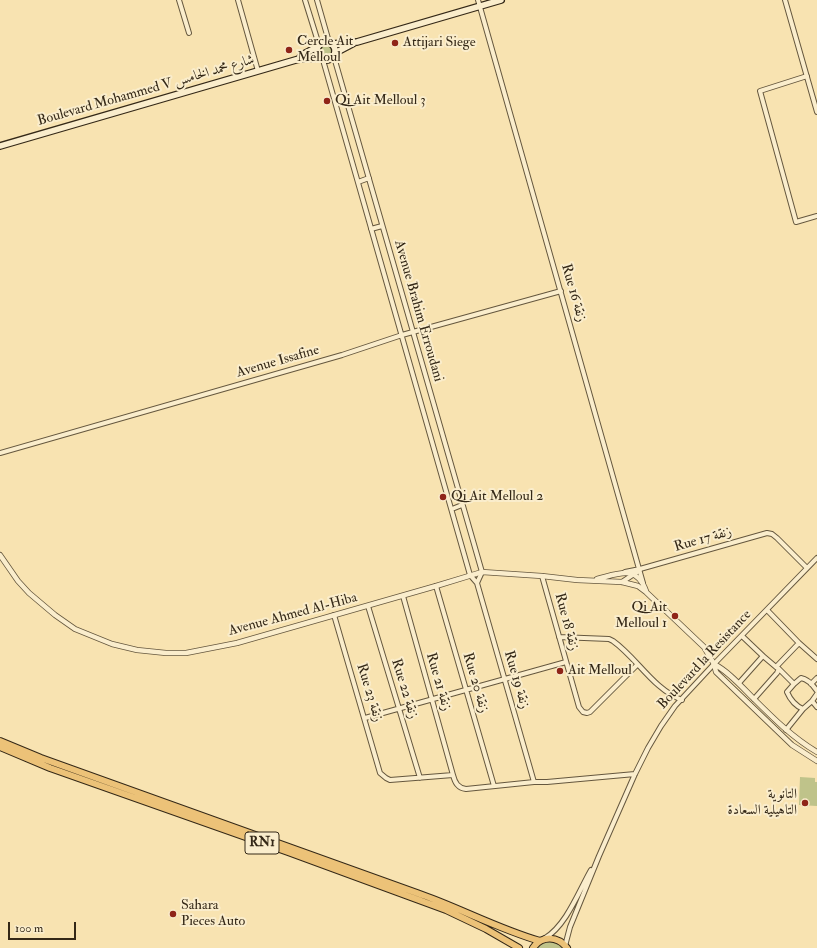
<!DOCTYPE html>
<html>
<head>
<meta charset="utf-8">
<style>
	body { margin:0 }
	#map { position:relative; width:817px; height:948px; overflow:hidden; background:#f8e3b1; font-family:"IM FELL Double Pica",serif }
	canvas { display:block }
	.scale { position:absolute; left:8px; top:922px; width:68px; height:18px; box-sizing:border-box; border:2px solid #342817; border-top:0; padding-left:5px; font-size:12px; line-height:14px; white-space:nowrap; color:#342817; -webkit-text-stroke:3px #faedcc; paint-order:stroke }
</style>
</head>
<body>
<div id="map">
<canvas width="817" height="948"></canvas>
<div class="scale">100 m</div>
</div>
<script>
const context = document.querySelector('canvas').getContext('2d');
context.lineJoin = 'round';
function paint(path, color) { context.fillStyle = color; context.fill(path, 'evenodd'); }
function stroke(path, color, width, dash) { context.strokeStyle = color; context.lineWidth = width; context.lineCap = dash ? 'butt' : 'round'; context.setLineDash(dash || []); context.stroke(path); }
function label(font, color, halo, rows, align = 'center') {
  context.font = font + ' "IM FELL Double Pica",Amiri,serif'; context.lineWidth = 4; context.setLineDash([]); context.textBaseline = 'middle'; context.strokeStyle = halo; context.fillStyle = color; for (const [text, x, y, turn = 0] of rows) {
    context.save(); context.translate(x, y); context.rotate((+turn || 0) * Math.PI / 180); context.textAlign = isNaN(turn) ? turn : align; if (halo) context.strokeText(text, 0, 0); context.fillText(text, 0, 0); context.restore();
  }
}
const green = new Path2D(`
	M319 51a7 7 0 1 1 14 0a7 7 0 1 1-14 0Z
	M800,777L815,778V782H817V806L799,805Z
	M545,942H555L564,948H536Z`);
const minor = new Path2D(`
	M179,0L189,33
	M238,0L258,71
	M305,0L319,45
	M317,0L329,42
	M478,0L643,583
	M785,0L817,112
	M334,57L482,572L477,583
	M323,60L470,575L477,583L534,782
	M807,76L760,91L796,222L817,216
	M358,182L369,178
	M371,229L382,226
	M0,453L342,355L402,335L561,291
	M452,509L462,505
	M625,572L640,569L767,533L772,534L777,538L807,568
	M542,576L579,707L583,712L587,713L590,712L637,665
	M622,582L640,570
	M436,586L494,786
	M403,596L453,775C455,783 458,788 466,789L534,782H547L635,774
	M368,606L420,778
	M767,610L799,643L817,659
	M334,615L380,773L386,778L390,780L453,775
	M742,636L763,656
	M559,637L609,639L613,641C637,658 653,689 682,700
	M779,669L794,684L801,678C807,679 813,685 817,691
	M739,683L763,656L776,667
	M794,684L787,692C790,699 796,706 803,709L812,701L817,707
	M811,684L817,678
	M754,699L777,673L779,669L776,667L799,643
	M812,701L817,694
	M365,718L566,662
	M786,730L803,709
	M545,938C566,926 579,891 591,870
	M565,946L570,927L599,856L635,774L648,748L661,726L675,706L714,664L817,558`);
const tertiary = new Path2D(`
	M0,555L18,581L29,593L55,615L75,629L112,644L137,650L166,653H186L237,643L436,586L482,572L542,576L577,580L622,582L638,586L646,592L704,647L714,664L716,672L792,745L817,761
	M597,579C618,574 637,564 646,591
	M714,664C729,672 741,686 753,698C773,718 793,738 817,752`);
const secondary = new Path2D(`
	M317 51a9 9 0 1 1 18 0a9 9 0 1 1-18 0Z
	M332,44L357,42L501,0
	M335,53L354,43
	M299,59L302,55L317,47
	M0,146L299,59L320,58`);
const trunk = new Path2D(`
	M0,741L41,758C166,803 291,849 417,893C458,907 498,929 540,941
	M0,747L50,768L288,852L446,910L486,929L519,948
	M533,948C542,935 558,936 567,948`);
const markers = [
	[395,43,4,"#8f2418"],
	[289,50,4,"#8f2418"],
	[327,101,4,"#8f2418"],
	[443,497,4,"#8f2418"],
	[675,616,4,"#8f2418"],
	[560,671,4,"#8f2418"],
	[805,803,4,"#8f2418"],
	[173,914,4,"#8f2418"]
];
const shields = [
	[262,843,34]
];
const shieldNames = [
	["RN1",262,843]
];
const poiNames = [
	["Cercle Ait",297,42],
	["Melloul",297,58],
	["Attijari Siege",403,43],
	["Qi Ait Melloul 3",335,101],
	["Qi Ait Melloul 2",451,497],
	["Qi Ait",667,608,"right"],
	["Melloul 1",667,624,"right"],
	["Ait Melloul",568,671],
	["التانوية",797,795,"right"],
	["التاهيلية السعادة",797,811,"right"],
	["Sahara",181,906],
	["Pieces Auto",181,922]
];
const streetNames = [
	["Boulevard Mohammed V شارع محمد الخامس",146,91,-16],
	["Rue 16 زنقة",573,293,74],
	["Avenue Brahim Erroudani",418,311,74],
	["Avenue Issafine",278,362,-16],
	["Rue 17 زنقة",703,540,-16],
	["Avenue Ahmed Al-Hiba",293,615,-15],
	["Rue 18 زنقة",566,622,75],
	["Boulevard la Resistance",705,660,-47],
	["Rue 19 زنقة",516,680,74],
	["Rue 21 زنقة",438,682,74],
	["Rue 20 زنقة",475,683,74],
	["Rue 22 زنقة",404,689,73],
	["Rue 23 زنقة",369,693,73]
];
paint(green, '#bfc38a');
stroke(minor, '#65573e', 6);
stroke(tertiary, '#65573e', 6);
stroke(secondary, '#342817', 8);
stroke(trunk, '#342817', 8);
stroke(minor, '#faedcc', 4);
stroke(tertiary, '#faedcc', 4.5);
stroke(secondary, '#faedcc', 5.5);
stroke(trunk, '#ecc278', 6);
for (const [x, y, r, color] of markers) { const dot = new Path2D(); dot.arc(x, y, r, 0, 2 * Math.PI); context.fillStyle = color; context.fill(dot); stroke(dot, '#faedcc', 1.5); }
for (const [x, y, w] of shields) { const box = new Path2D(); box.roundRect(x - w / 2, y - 11, w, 22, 3); context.fillStyle = '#faedcc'; context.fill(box); stroke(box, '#342817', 1); }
label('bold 13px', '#342817', null, shieldNames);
label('14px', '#342817', '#faedcc', poiNames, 'left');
label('14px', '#342817', '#faedcc', streetNames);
</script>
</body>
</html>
